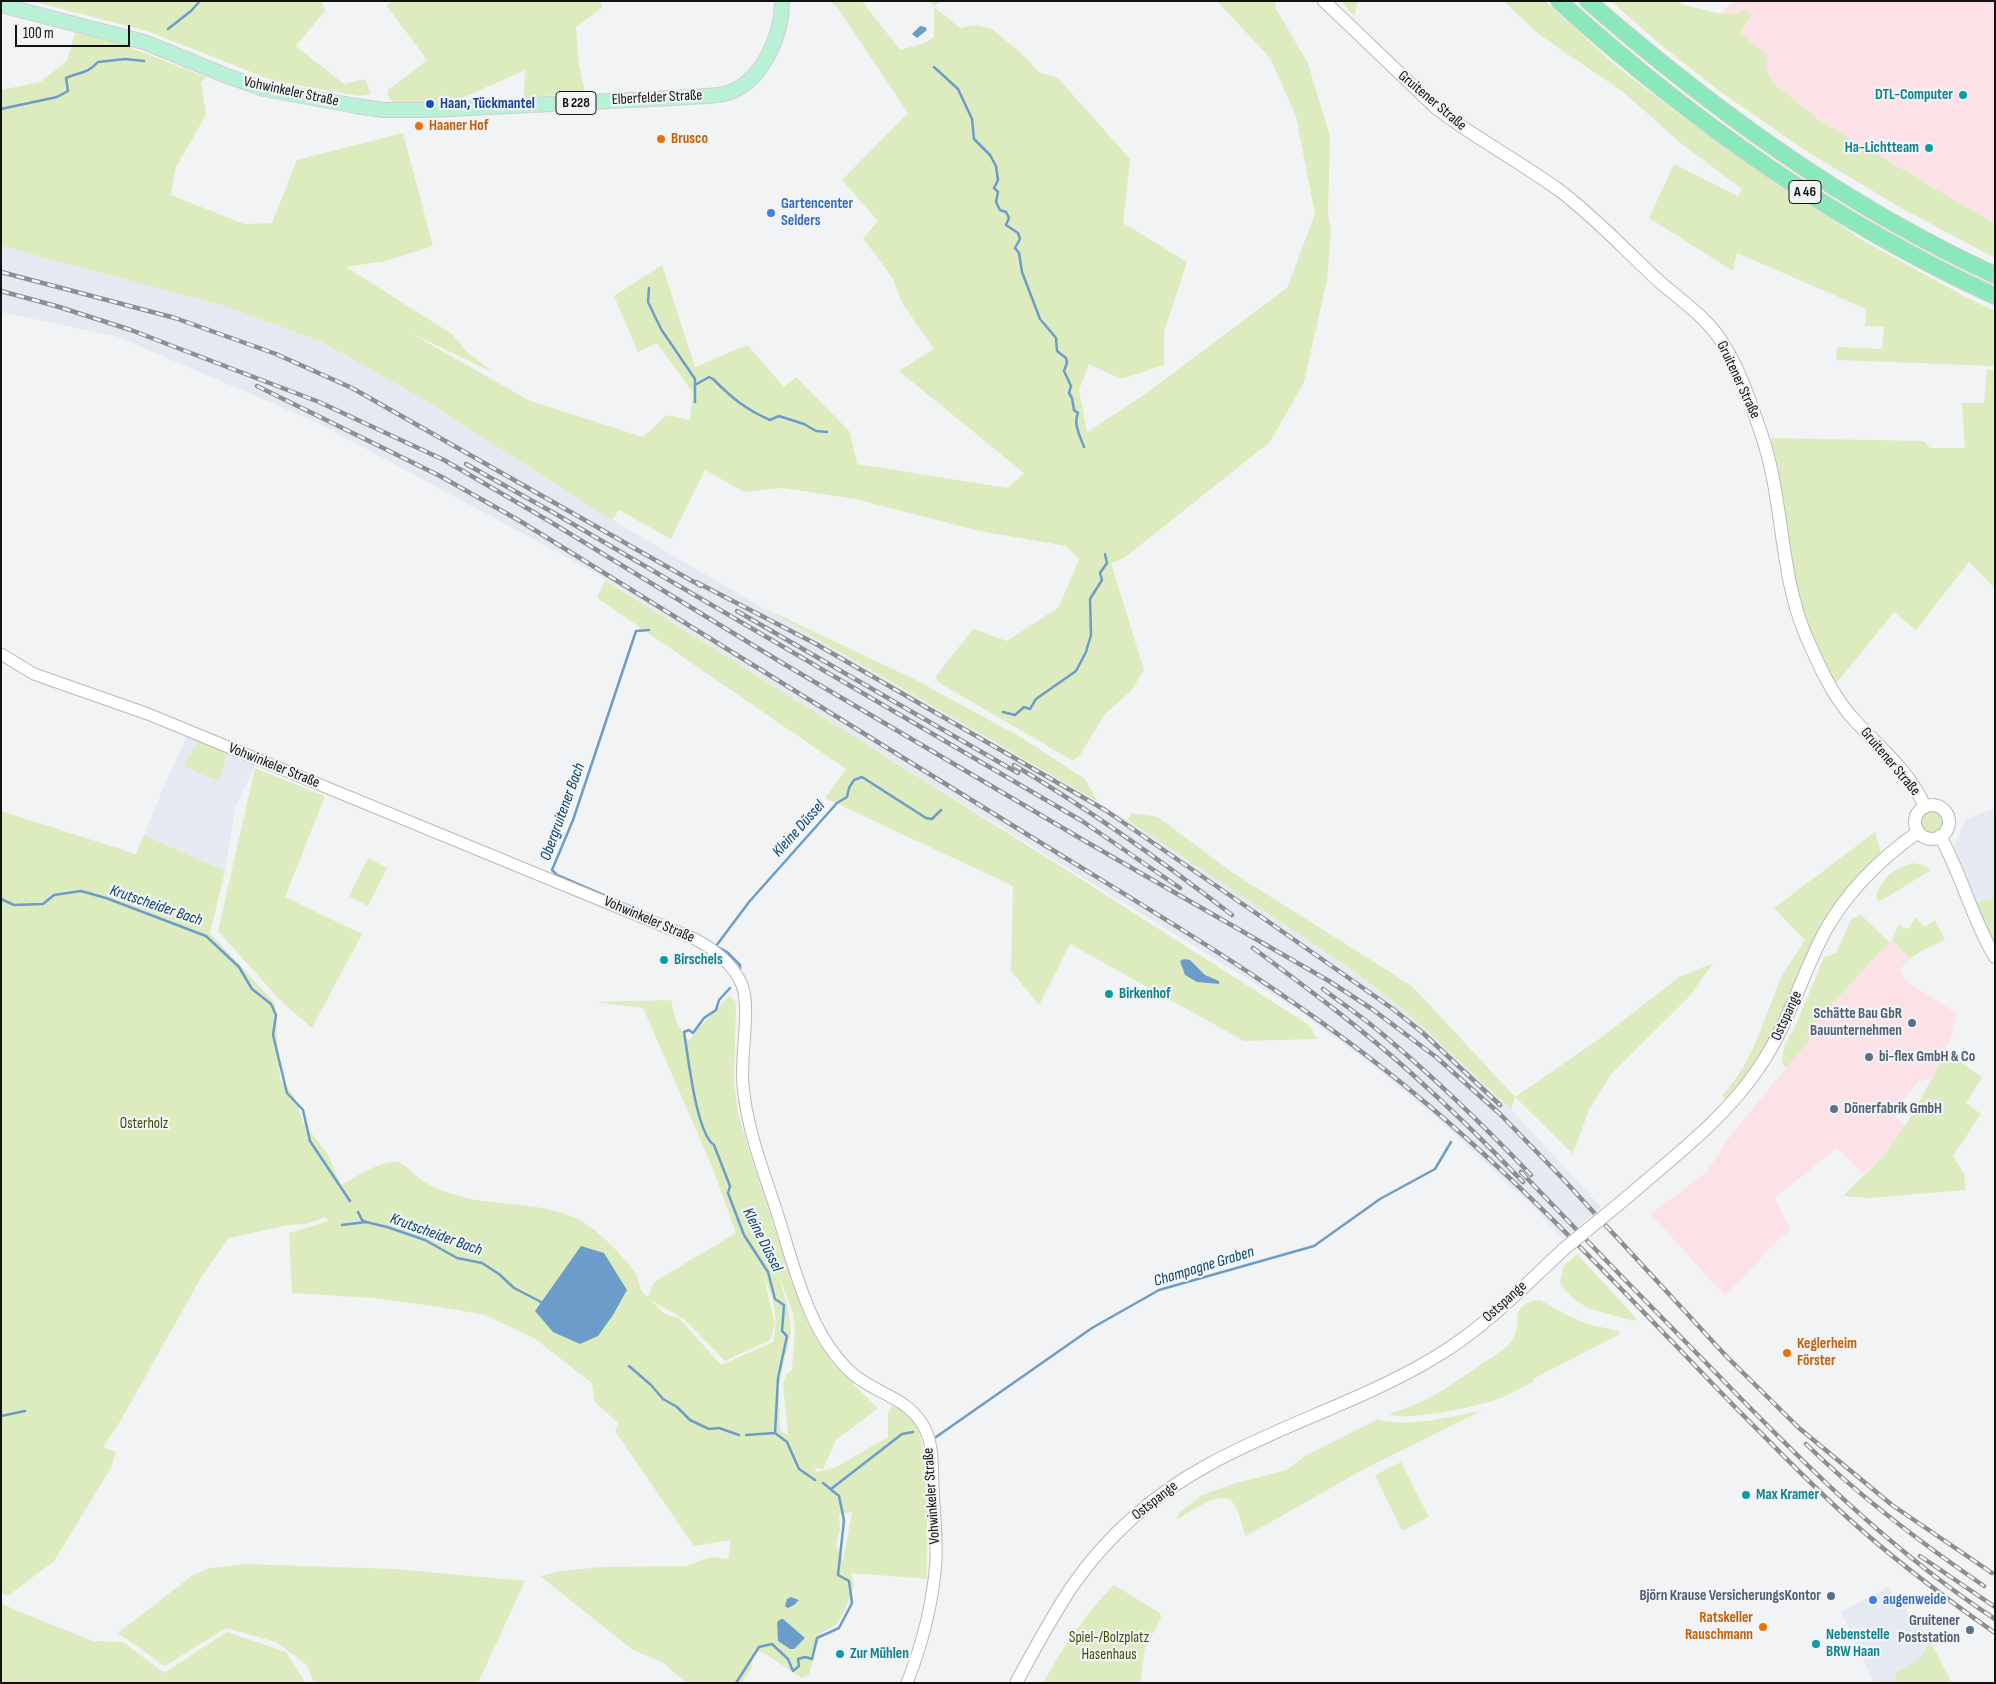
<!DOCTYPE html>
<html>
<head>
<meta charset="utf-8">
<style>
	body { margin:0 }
	#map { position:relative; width:1996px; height:1684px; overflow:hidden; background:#f2f3f4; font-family:"Sofia Sans Condensed",sans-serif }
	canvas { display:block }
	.frame { position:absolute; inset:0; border:2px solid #121213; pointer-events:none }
	.scale { position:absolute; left:15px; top:25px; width:115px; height:22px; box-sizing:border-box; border:2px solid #121213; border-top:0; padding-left:6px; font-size:15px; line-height:18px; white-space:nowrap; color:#121213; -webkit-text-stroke:4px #f2f3f4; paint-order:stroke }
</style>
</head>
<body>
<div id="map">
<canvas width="1996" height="1684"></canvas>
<div class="frame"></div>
<div class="scale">100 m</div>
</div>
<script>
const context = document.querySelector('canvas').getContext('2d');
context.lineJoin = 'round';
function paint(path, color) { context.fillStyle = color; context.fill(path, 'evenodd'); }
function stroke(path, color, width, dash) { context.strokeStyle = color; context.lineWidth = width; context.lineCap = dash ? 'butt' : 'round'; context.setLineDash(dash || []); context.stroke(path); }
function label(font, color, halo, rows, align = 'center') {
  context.font = font + ' "Sofia Sans Condensed",sans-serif'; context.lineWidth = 4.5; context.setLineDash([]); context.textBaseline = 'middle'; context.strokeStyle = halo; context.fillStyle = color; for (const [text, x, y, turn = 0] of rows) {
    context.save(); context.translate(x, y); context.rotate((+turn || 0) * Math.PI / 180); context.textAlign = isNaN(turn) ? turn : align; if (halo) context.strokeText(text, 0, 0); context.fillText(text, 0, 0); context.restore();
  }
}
const built = new Path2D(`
	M1,246L224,306L322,342L421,398L624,527L1131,822L1352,970L1403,1009L1511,1109L1601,1207L1563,1239L1527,1201L1445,1125L1381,1072L1298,1010L869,746L592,571L318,423L118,337L1,312Z
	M187,737L257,762L236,805L225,871L144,835L166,781Z
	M1995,808V897L1975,903L1954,847L1966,819Z
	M1888,1587L1929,1638L1926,1652L1915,1662L1895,1672L1896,1680L1891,1683H1874L1841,1612Z`);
const industrial = new Path2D(`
	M1732,1H1995V224L1819,120L1774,84L1766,70L1767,55L1740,33L1752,15L1745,8L1739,14H1721Z
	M1892,939L1910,959L1900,969L1905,980L1957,1014L1952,1034L1932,1079L1919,1081L1892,1114L1905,1125L1886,1153L1863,1174L1837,1148L1775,1198L1790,1230L1778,1240L1725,1296L1651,1214L1706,1173L1729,1138L1810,1038L1806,1033Z`);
const green = new Path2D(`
	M32,1H321L325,11L296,46L344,84L365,79L371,94L359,96L274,81L150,32Z
	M394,1H601L602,8L576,27L579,66L585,92L524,98L525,70L453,102L394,103L388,96V90L427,60L386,5Z
	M830,1H862L900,50L925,43L934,37V7L929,1H942L934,7L960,28L974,25L992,29L1022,54L1040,73L1058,78L1130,159L1123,223L1187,262L1164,332V365L1121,379L1089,364L1079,390L1087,432L1141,397L1287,288L1315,214L1296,116L1270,58L1217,1H1275L1276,9L1308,63L1330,137L1328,213L1331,232L1327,279L1304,382L1270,442L1124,558L1111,563L1144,670L1131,691L1105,714L1080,755L1073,761L938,682L936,676L973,629L1007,641L1059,607L1079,559L1066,546L980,531L855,499L783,488L744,492L705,470L671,539L619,510L612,520L421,398L322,342L224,306L1,246V90L40,82L67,61L75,33L116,42L206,77L201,83L206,115L176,167L171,195L244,224L272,223L297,160L403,133L433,246L386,261L346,267L452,334L466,351L494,373L409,332L528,400L643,437L667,415L690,420L693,393L657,343L638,352L614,296L662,265L695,367L747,345L784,387L796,377L850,432L857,464L1008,488L1024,473L899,371L934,349L902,303L893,279L863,238L878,221L842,180L908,113L837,7Z
	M1341,1H1358L1354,16Z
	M1503,1H1545L1615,65L1685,119L1864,241L1962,295L1995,311V366L1836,360L1837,347L1882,349L1884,327L1865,326L1866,309L1737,253L1733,271L1649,218L1674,164L1738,196L1742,189L1682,144L1623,92L1540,35Z
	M1611,1H1681L1680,4L1721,14H1739L1745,8L1752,15L1740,33L1767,55L1766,70L1774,84L1819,120L1995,224V258L1903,209L1809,153L1718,90L1661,45Z
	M1987,369L1995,370V589L1969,562L1916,630L1894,612L1835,685L1806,627L1793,582L1771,438L1924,441L1930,448H1965L1962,403H1984Z
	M605,580L1076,876L1309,1025L1317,1039L1244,1041L1070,944L1039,1005L1011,971L1013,886L825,798L846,769L597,598Z
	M764,608L916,680L1022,738L1085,779L1098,802Z
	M199,741C229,751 230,751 218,781L183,766Z
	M255,768L325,796L285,897L362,934L312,1028L280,1000L218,931Z
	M1,811L136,854L144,835L225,871L210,933L275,1003L280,1080L293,1094L303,1122L327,1153L341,1185C355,1178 381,1160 397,1162C405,1163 414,1175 421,1180C431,1186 441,1191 452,1194C497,1209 552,1198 592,1228C607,1240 622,1255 634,1271C641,1281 637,1289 648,1297L654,1282L736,1233L713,1169L643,1008L596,1002L671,1000L677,1024L689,1041L697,1030L729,996L736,1002L734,1083L738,1113L752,1160L794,1286L808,1324L831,1358L854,1381L853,1384L878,1408L836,1440L823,1469L814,1468L817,1472L836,1467L888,1437V1414L894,1401C901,1408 910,1416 915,1424C932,1449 926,1546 927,1579L851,1573L854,1585L845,1610L836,1625L821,1633L809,1675L802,1678L764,1653L754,1650L751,1669L742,1683H686L662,1662L633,1650L540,1576L562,1571L601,1567L685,1566L711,1557L728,1559L731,1540L694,1546L615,1431L618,1423L595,1402L592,1383L534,1338L485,1315L440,1307L373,1298L292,1293L289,1233L329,1221L325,1217L307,1224L289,1225L229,1238L202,1276L121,1420L103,1447L116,1452L111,1468L54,1561L8,1596L1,1593ZM778,1274L793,1313L795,1329L792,1370L786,1374L783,1384L788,1435L780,1430L779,1385L791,1332L788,1308ZM764,1277C774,1299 779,1318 773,1342L721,1365L679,1318L665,1314L650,1300L684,1319L725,1361L770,1340L775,1324ZM852,1512V1513L843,1560L836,1545L840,1529L839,1515ZM783,1619L793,1629L798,1645L794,1649L778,1635L777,1622Z
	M1921 822a11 11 0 1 1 22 0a11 11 0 1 1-22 0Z
	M1131,813L1158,817L1233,873L1412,986L1515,1097L1602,1037L1679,977L1713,963L1688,998L1612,1073L1589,1110L1573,1154L1515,1097L1511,1109L1403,1009L1352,970L1128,820Z
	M1875,832L1881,852L1848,888L1761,1056L1727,1100L1722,1096C1751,1065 1763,1022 1779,983C1785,968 1797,954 1805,940L1774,908Z
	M368,858L387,868L368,906L349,896Z
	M1912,863L1924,865L1931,870L1879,902L1876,895C1885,875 1892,870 1912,863Z
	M1995,897V948L1975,903Z
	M1860,914L1889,942L1806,1033L1811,1038L1786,1068L1782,1063L1784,1047L1797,1022L1824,957L1836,953L1851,920Z
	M1915,917L1925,927L1935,920L1945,940L1923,950L1910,959L1892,939L1900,922L1901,926L1909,929Z
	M1945,1051L1982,1077L1966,1103L1981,1114L1953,1156L1964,1174L1966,1190L1871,1198L1843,1196C1857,1181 1874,1167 1887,1151C1910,1121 1929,1086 1945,1051Z
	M1577,1254L1637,1319L1634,1321C1603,1311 1580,1313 1560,1283L1563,1267Z
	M1540,1300L1567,1315L1587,1324L1619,1331L1620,1334L1533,1379L1534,1382C1520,1388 1506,1397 1492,1401C1472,1407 1406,1422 1389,1414C1402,1409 1416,1405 1429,1398C1447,1388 1464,1376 1480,1365C1490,1358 1501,1352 1509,1344C1527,1326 1504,1304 1540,1300Z
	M1481,1411L1366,1468L1246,1536C1242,1526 1238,1506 1230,1500C1219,1491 1186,1514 1176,1520L1180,1512L1202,1495L1236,1483L1287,1470L1305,1456L1378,1419C1407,1429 1451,1416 1481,1411Z
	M1401,1462L1429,1517L1402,1531L1375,1475Z
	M245,1564L396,1569L525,1581L478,1683H314L306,1664L276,1642L226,1628L165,1666L118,1633L193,1575L210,1568Z
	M1114,1585L1160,1613L1161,1618L1145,1648L1140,1683H1043C1063,1647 1085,1614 1114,1585Z
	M1,1603L15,1610L93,1641L123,1642L164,1673L227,1632L286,1652L306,1683H1Z
	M1929,1638L1952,1683H1891L1896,1680L1895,1672C1914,1663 1924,1660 1929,1638Z`);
const water = new Path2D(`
	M920,26L925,27L927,30L917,38L912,34Z
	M1184,959L1190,960L1205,975L1219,981V984L1197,982L1185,975L1180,961Z
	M581,1246L604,1253L627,1290L613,1315L598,1336L580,1344L553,1332L535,1311Z
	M791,1597L799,1600L794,1605L788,1608L785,1606L787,1599Z
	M781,1619H783L805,1638L794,1649H790L778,1641L777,1622Z`);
const stream = new Path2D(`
	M168,29L191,11L200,1
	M934,67L958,89L972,119L974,139L990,155L996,166L998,180L994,188L998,192L996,202L1000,210L1006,212L1009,218L1006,225L1018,233L1020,239L1015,248L1019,253L1022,272L1040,319L1056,338L1057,351L1066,358L1067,363L1064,371L1071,386L1069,393L1072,398L1074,410L1078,413C1073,424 1080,436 1084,447
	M1,109L57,97L68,91L66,78C81,71 86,75 98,62L125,59L144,61
	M649,288L648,302L661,329L695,379V402
	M695,385L709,377L713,379C732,398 745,409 770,420L779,416L804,424L816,431L827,432
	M1003,712L1015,715L1024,707L1030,709L1036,699L1076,671L1086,652L1091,635L1090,599L1102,580L1100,573L1107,563L1105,554
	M1,899L14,905L43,904L54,895L81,891L106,898L206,936L239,967L252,989L271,1004L276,1015L273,1035L287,1093L303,1110L310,1141L350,1201
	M636,909L557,875L552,870L573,820L636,631L649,630
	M740,969V965L727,952L716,946L749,902L837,803L847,797L849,788L854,780L862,777L926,818L932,819L941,810
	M730,988L719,1000L716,1010L704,1018L693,1033L689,1030L684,1032C688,1055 696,1133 714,1145L730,1186L728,1193L744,1235L768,1272L775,1299L784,1305L782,1331L787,1336L778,1378L775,1433L787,1442L799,1469L815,1480
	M358,1212L362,1220L366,1222L387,1227L425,1240L457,1258L482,1263L499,1274L514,1288L543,1303
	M342,1225L366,1222
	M629,1366L651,1385L663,1399L677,1407L690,1420L709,1429L719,1428L739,1435
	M1,1416L25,1411
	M746,1435L775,1433
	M936,1437L1092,1328L1159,1290L1314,1246L1380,1199L1435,1169L1451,1142
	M831,1489L902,1434L913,1432
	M736,1683L759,1647L772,1644L788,1659L793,1671L799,1666L798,1659L805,1657L812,1659L817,1638L839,1628L852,1603L849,1581L838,1575L844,1520L839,1496L823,1483`);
const tertiary = new Path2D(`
	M1,654L34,674L148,714L695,939C714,949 734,965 742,985C751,1009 740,1057 743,1085C747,1132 766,1177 780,1222C796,1274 811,1337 853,1374C875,1393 903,1396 921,1422C934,1440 932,1465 933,1486C934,1511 937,1537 936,1561C933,1602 922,1645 907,1683`);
const secondary = new Path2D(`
	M1324,1L1436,108C1475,138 1519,161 1559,190C1596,218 1627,252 1661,283C1683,302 1706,317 1722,342C1740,370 1751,404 1762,436C1784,501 1779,572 1806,636C1818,663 1830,691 1849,714C1875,744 1909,769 1925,807
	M1915 822a17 17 0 1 1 34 0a17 17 0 1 1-34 0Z
	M1940,836C1962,875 1972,919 1995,957
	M1625,1199C1672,1158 1725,1119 1760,1066C1788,1025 1801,977 1824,933C1847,891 1880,859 1918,832
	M1016,1683C1034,1650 1052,1616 1073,1585C1108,1535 1155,1494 1208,1465C1282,1424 1365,1400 1437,1356C1484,1328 1524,1286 1564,1249`);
const primary = new Path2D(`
	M1,5L144,42L227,76L264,89L356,106L383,110H430L693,97C704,96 717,96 728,93C763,81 782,35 782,1`);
const motorway = new Path2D(`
	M1559,1C1690,120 1834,222 1995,296
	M1588,1C1712,109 1845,206 1995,275`);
const rail = new Path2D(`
	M1,272L175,318L276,354L352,388L701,586
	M1,291L56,306L131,330L175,347L319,402L444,460L549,521L784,664L1090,844L1329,981L1372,1009L1436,1057L1500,1114L1563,1179L1726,1356L1799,1428L1892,1505L1992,1573
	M257,386L440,476L520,521C684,622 848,724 1012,825C1149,910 1291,991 1415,1094C1530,1189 1631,1300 1735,1407C1772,1444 1809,1483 1848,1518C1894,1560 1944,1597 1995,1633
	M466,464L554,513L1082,821L1180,888
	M696,582L816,644L1105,810L1263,918L1393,1009L1423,1033L1500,1105
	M737,611L1018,773
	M1014,765C1090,810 1162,861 1232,915
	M1253,948C1307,988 1361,1028 1411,1073C1450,1108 1487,1144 1523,1182
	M1323,989C1344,1005 1367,1020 1387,1038C1438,1081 1485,1127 1531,1175
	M1521,1172C1586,1240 1652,1308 1718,1375C1804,1464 1891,1551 1995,1619
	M1806,1444C1861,1498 1921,1543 1984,1586
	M1920,1556L1995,1607`);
const secondaryBridge = new Path2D(`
	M1564,1249L1625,1199`);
const markers = [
	[1963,95,5,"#0f9aa8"],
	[430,104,5,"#1a4fb4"],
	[419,126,5,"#e8710a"],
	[661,139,5,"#e8710a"],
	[1929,148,5,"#0f9aa8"],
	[771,213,5,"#3f7fe0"],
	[664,960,5,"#0f9aa8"],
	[1109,994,5,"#0f9aa8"],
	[1912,1023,5,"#5c6f8a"],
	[1869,1057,5,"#5c6f8a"],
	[1834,1109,5,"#5c6f8a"],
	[1787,1353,5,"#e8710a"],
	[1746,1495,5,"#0f9aa8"],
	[1831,1596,5,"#5c6f8a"],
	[1873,1600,5,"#3f7fe0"],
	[1763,1627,5,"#e8710a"],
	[1970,1630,5,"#5c6f8a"],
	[1816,1644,5,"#0f9aa8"],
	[840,1654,5,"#0f9aa8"]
];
const shields = [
	[576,103,40],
	[1805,192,32]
];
const shieldNames = [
	["B 228",576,103],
	["A 46",1805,192]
];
const streetNames = [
	["Vohwinkeler Straße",291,92,12],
	["Elberfelder Straße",657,98,-3],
	["Gruitener Straße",1432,101,40],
	["Gruitener Straße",1738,380,65],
	["Gruitener Straße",1890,762,50],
	["Vohwinkeler Straße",274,766,22],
	["Vohwinkeler Straße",649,920,23],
	["Ostspange",1787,1016,-65],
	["Ostspange",1505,1302,-42],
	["Vohwinkeler Straße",932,1496,-94],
	["Ostspange",1155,1501,-38]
];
const cultureNames = [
	["DTL-Computer",1953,95,"right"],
	["Ha-Lichtteam",1919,148,"right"],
	["Birschels",674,960],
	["Birkenhof",1119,994],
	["Max Kramer",1756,1495],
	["Nebenstelle",1826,1635],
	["BRW Haan",1826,1652],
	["Zur Mühlen",850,1654]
];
const transitNames = [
	["Haan, Tückmantel",440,104]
];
const foodNames = [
	["Haaner Hof",429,126],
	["Brusco",671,139],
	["Keglerheim",1797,1344],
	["Förster",1797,1361],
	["Ratskeller",1753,1618,"right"],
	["Rauschmann",1753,1635,"right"]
];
const shopNames = [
	["Gartencenter",781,204],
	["Selders",781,221],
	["augenweide",1883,1600]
];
const serviceNames = [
	["Schätte Bau GbR",1902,1014],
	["Bauunternehmen",1902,1031],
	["bi-flex GmbH & Co",1879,1057,"left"],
	["Dönerfabrik GmbH",1844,1109,"left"],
	["Björn Krause VersicherungsKontor",1821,1596],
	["Gruitener",1960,1621],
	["Poststation",1960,1638]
];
const parkNames = [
	["Osterholz",144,1124],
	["Spiel-/Bolzplatz",1109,1638],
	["Hasenhaus",1109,1655]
];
const waterNames = [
	["Obergruitener Bach",563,812,-70],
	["Kleine Düssel",799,829,-48],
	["Krutscheider Bach",156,906,19],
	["Krutscheider Bach",436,1235,20],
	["Kleine Düssel",762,1240,63],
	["Champagne Graben",1204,1267,-17]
];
paint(built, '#e5eaf2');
paint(industrial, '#fce1e7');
paint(green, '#ddecbf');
paint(water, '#6c9dca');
stroke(stream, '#6c9dca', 2.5);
stroke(tertiary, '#b8b9ba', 13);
stroke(secondary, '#b8b9ba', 14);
stroke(primary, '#d0d0d0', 16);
stroke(motorway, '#d0d0d0', 18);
stroke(tertiary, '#fff', 11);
stroke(secondary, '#fff', 12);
stroke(primary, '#b9f1d6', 14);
stroke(motorway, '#8be8ba', 16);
stroke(rail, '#8d8e8f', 4.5);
stroke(rail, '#f2f3f4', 2.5, [8]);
stroke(secondaryBridge, '#b8b9ba', 14, []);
stroke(secondaryBridge, '#fff', 12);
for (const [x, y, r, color] of markers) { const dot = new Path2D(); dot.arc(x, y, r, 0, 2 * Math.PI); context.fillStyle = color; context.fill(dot); stroke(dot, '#f2f3f4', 2); }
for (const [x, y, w] of shields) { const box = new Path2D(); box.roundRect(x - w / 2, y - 11.5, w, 23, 4); context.fillStyle = '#f2f3f4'; context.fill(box); stroke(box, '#121213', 1); }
label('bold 14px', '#121213', null, shieldNames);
label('15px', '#121213', '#f2f3f4', streetNames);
label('bold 15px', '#0d838f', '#f2f3f4', cultureNames, 'left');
label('bold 15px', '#164399', '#f2f3f4', transitNames, 'left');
label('bold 15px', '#c56008', '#f2f3f4', foodNames, 'left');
label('bold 15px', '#366cbe', '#f2f3f4', shopNames, 'left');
label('bold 15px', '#4e5e75', '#f2f3f4', serviceNames, 'right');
label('15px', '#3c4c05', '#f2f3f4', parkNames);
label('italic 16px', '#04416c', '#f2f3f4', waterNames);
</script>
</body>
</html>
